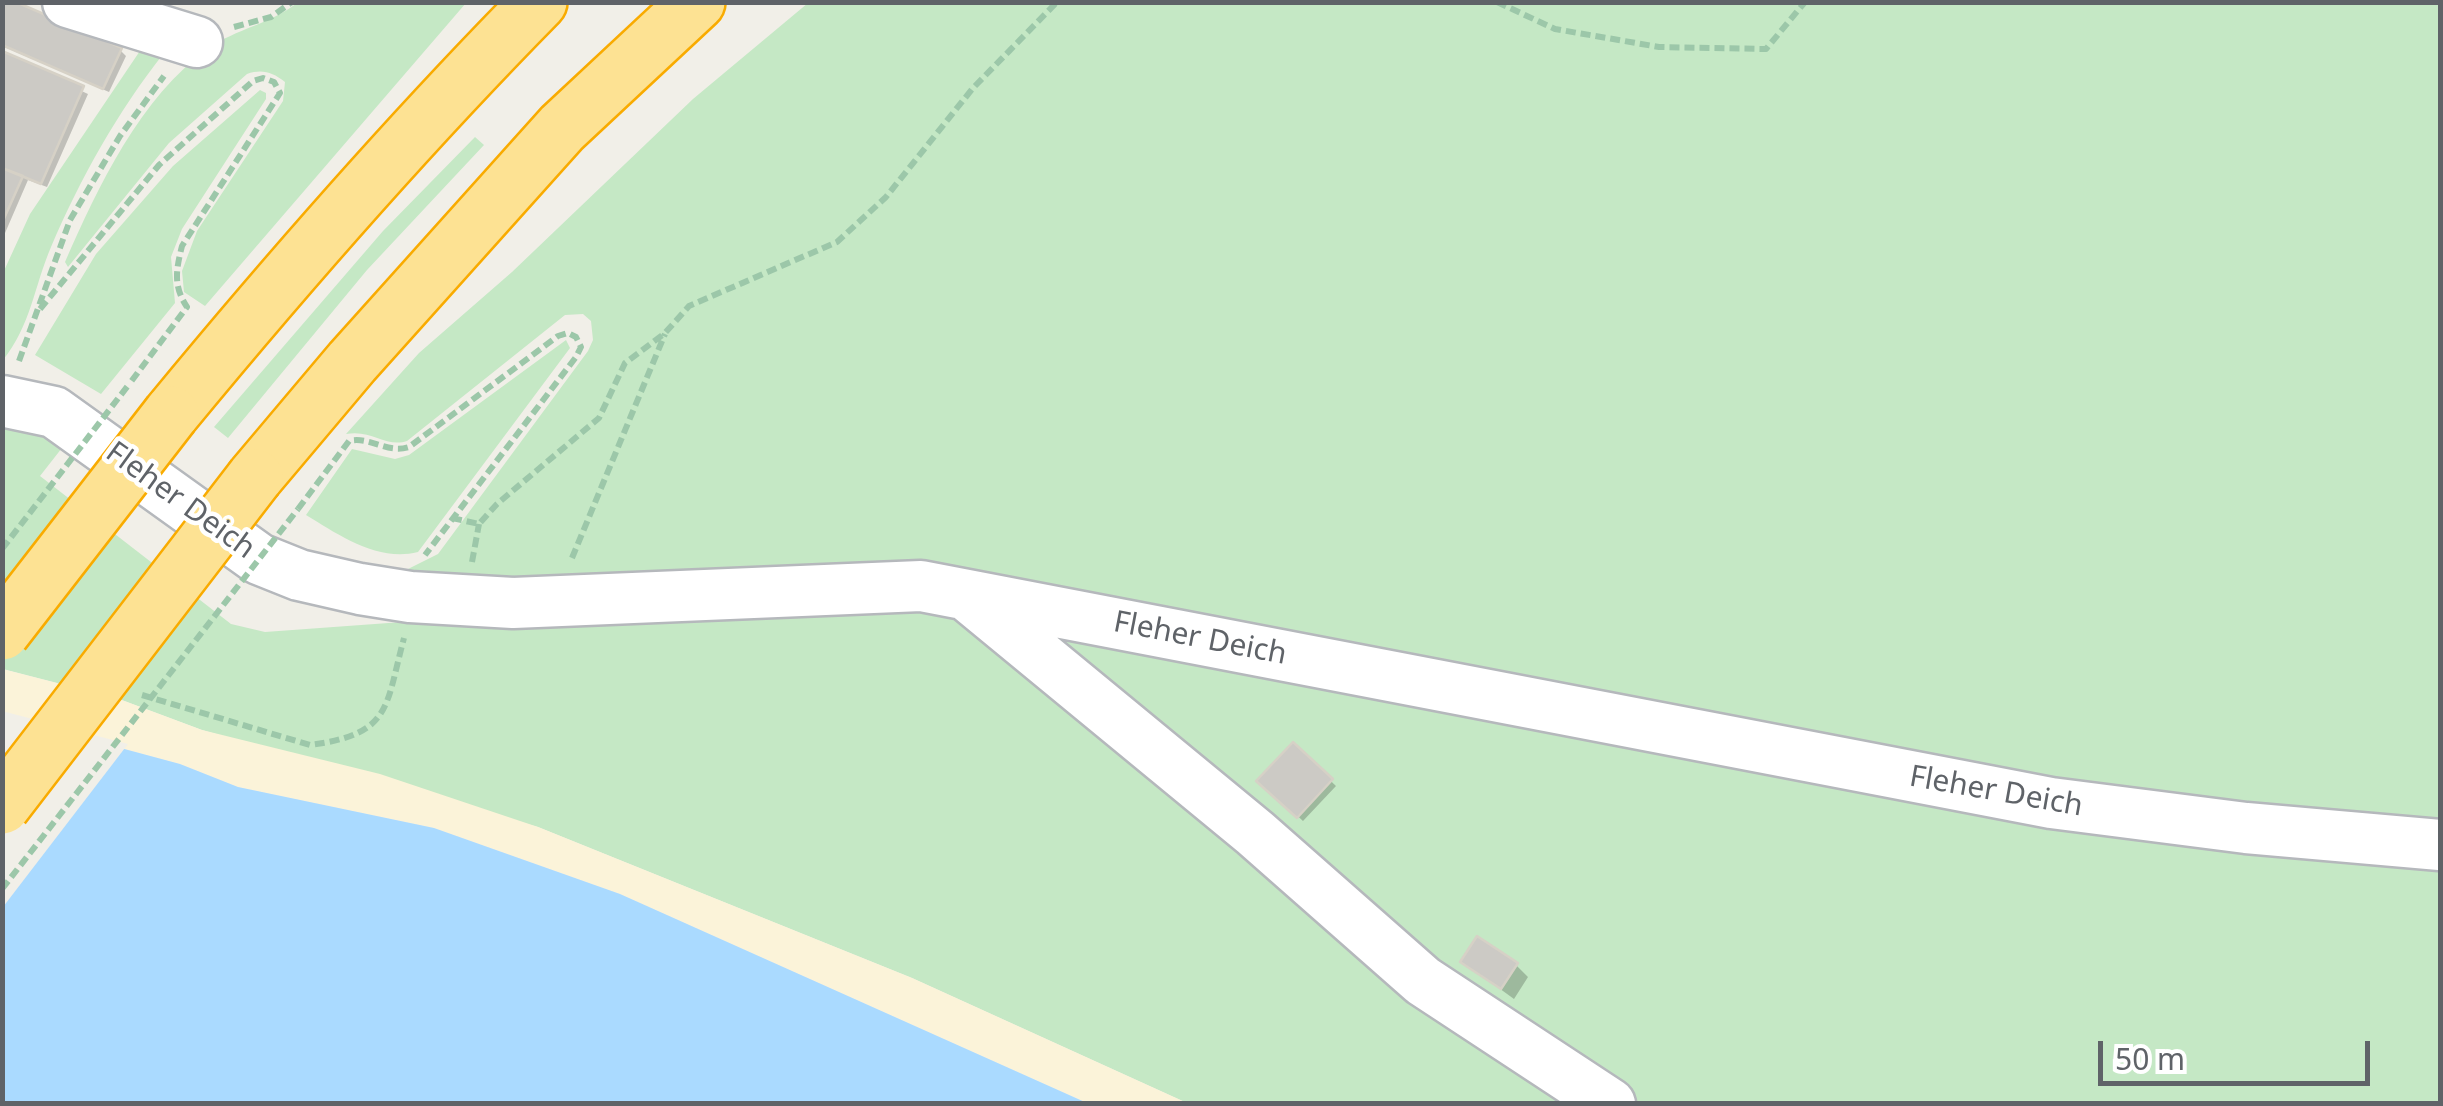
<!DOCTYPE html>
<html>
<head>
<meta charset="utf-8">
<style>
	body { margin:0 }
	#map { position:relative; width:2443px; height:1106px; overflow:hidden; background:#f1efe8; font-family:"Noto Sans",sans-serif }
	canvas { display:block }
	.frame { position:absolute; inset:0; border:5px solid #5f6368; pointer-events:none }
	.scale { position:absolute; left:2098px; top:1041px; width:272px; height:45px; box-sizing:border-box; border:5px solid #5f6368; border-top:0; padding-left:12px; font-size:30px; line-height:35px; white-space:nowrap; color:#5f6368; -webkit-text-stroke:8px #fff; paint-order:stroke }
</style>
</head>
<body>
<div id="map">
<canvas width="2443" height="1106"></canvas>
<div class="frame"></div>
<div class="scale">50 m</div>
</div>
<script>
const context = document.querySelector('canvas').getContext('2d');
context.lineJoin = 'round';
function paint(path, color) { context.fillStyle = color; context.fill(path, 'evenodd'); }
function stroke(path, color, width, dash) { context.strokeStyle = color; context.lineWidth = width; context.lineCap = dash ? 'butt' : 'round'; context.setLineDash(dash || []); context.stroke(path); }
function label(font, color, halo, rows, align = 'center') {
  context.font = font + ' "Noto Sans",sans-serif'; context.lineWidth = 9; context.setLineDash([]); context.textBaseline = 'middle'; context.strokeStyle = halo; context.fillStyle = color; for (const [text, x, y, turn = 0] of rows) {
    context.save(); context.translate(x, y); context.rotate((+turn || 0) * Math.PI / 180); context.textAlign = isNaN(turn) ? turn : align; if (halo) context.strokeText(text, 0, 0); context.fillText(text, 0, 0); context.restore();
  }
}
const green = new Path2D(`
	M297,3H466L205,306L184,292L182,271L197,231L283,101L285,82C272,72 262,69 247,74L169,143L68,267L65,262C98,187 140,97 209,48C236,29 270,24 297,3Z
	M808,3H2440V1103H1187L912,978L538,827L202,730L119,699L3,669L2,414L69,439L40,476L231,624L265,632L416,621L400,573L438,554L588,351L593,340L591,321L583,314L565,315L407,441C386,448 372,429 346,434L419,353L512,272L693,99Z
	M150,36L164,53C118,111 80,179 51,247C34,287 31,325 3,360V273L30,214Z
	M260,90L266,93V99L182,229L171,257L175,303L101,394L35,355L96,254L173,166Z
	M475,137L484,145L367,270L228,438L214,427L383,231Z
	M566,340L570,348L418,552C377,562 339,535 306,515L352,449L395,459L409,455Z`);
const sand = new Path2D(`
	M2,669L119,699L202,730L380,774L538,827L912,978L1187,1103H1087L620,894L434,828L238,787L180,764L3,716Z`);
const water = new Path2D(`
	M2,716L180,764L238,787L434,828L620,894L1087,1103H3Z`);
const pier = new Path2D(`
	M2,711L128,744L3,907Z`);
const shadow = new Path2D(`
	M2,2L120,50L126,56L109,92L2,46Z
	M2,54L88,94L47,187L28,180L2,240Z
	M1293,745L1336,786L1303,821L1260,781Z
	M1463,962L1516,965L1528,977L1514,999Z`);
const building = new Path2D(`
	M2,2H16L122,48L103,89L2,45Z
	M2,51L84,86L41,184L2,168Z
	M2,168L23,176L2,223Z
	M1293,742L1333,779L1297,818L1256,781Z
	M1477,936L1518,963L1501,989L1460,962Z`);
const path = new Path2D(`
	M1497,2L1555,29L1659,47L1766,49L1805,2
	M234,27L271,17L292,2
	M40,309L159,165L253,81L263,78L274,82L280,93L182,246C176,270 173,286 187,307L130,383
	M19,361L70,220L120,136L164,76
	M298,509L349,441C370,436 387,454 409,447L558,336L568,333L576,337L581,347L576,357L425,555
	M452,518L479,524L497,504L599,418L625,363L665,333L689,306L837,242L886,197L973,88L1057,2
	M572,558L665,334
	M472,562L479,524
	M142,695L310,745C392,734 385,708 404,638`);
const minor = new Path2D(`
	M68,2L197,42
	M2,401L54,412L259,559L299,575L360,589L410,597L513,603L921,586L2051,803L2246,828L2440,845
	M971,599L1255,833L1423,981L1610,1104`);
const highway = new Path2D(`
	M171,414C289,271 409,134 539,2
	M255,477L352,362L562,128L697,2`);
const pathBridge = new Path2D(`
	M2,549L130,383
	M2,889L298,509`);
const highwayBridge = new Path2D(`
	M2,632L171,414
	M2,806L255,477`);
const streetNames = [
	["Fleher Deich",180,501,36],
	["Fleher Deich",1200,639,11],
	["Fleher Deich",1996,792,10]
];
paint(green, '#c5e8c5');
paint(sand, '#fbf3d9');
paint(water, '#aadaff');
paint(pier, '#f1efe8');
paint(shadow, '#0003');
paint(building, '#cccac5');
stroke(building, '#d6d1c6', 2.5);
stroke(minor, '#b5b8bc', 55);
stroke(highway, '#f9ab00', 60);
stroke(path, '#9cc7a9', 6, [10, 5]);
stroke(minor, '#fff', 50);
stroke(highway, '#fde293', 55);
stroke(highwayBridge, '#f9ab00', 60, []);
stroke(pathBridge, '#9cc7a9', 6, [10, 5]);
stroke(highwayBridge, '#fde293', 55);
label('30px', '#5f6368', '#fff', streetNames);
</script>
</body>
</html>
